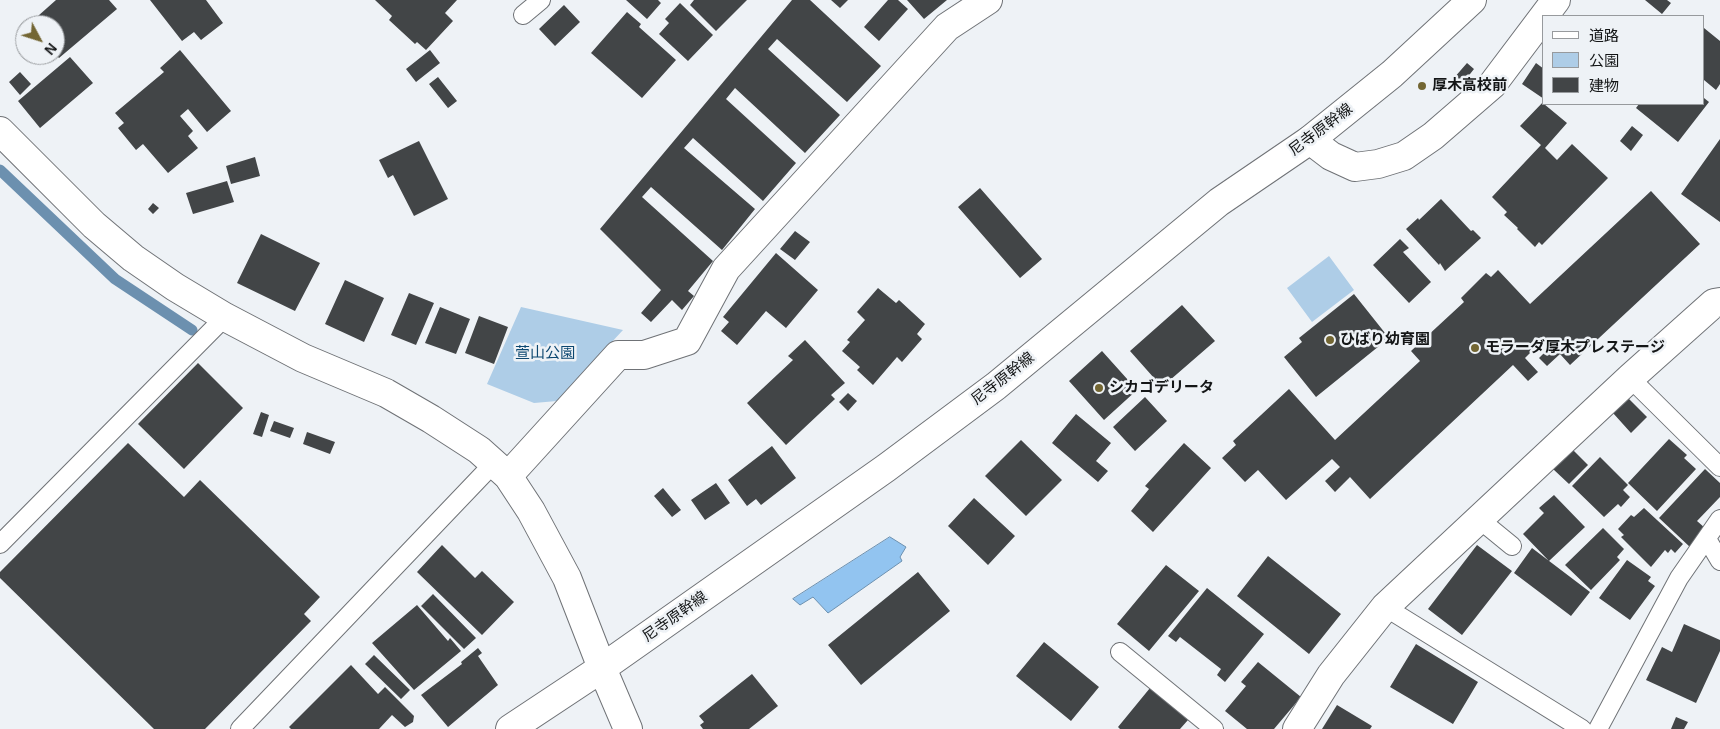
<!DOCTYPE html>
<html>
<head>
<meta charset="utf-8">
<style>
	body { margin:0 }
	#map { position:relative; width:1720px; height:729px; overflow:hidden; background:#eef2f6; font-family:Helvetica,"Noto Sans JP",sans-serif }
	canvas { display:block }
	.legend { position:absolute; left:1542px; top:15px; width:162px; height:90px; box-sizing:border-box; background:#eef2f6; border:1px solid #979a9d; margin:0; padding:6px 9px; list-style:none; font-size:15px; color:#141617 }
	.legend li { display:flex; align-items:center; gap:10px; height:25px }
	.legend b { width:25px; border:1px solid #979a9d }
	.north { position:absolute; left:15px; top:15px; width:50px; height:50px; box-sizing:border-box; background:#eef2f6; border:1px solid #979a9d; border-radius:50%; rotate:130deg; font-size:14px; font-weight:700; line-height:20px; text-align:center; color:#141617 }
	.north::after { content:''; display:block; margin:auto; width:18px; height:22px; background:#736633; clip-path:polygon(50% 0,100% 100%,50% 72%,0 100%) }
</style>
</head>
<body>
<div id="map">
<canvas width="1720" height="729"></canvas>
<ul class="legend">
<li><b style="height:6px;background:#fff"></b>道路</li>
<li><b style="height:14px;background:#aecde7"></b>公園</li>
<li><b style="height:14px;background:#424547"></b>建物</li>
</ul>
<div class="north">N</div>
</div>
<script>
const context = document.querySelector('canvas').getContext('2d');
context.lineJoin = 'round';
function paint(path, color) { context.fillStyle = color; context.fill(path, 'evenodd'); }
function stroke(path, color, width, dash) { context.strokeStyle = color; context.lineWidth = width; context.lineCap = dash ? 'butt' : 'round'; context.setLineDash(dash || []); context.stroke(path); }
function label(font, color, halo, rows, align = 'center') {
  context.font = font + ' Helvetica,"Noto Sans JP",sans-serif'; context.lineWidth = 5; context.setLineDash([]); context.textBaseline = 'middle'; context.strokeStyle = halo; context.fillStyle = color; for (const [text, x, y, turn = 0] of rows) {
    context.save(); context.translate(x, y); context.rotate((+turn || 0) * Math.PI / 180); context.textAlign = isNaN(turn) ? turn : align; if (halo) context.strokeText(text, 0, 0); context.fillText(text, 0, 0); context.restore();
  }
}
const green = new Path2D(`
	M1329,256L1354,290L1312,322L1287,288Z
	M521,307L623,330L557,401L534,403L487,384Z`);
const water = new Path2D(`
	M890,537L906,547L900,557L902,561L828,613L813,597L800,605L793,599Z`);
const stream = new Path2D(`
	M0,170L115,279L192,330`);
const building = new Path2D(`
	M56,0H109L117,9L59,58L55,54V25H30L29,24Z
	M150,0H206L223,23L201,40L194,32L182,41Z
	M375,0H457L445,13L453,21L426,50L417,42L415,44L389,20L392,16Z
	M626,0H658L661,3L647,19Z
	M694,0H747L716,31L690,5Z
	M792,0H810L881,66L847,102L777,39L768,49L840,115L805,153L735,88L726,99L796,163L763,201L693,138L684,148L755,209L722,250L651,187L642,197L713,261L688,291L694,296L682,310L672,300L651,322L641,313L661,290L600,229Z
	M831,0H848L840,8Z
	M888,0H898L908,9L879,41L864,27Z
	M907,0H947L924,19Z
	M1645,0H1667L1671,3L1662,14Z
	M680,3L713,35L688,61L659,34L669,23L665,19Z
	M564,5L580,22L555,46L539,29Z
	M627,12L641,24L639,27L676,60L642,98L591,53Z
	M1704,28L1720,41V84L1716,90L1704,80Z
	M180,50L231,111L207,132L188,109L180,116L193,131L188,136L198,148L168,173L143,144L136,150L118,128L124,123L115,113L164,72L160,68Z
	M430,50L440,63L416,82L406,69Z
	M70,57L93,83L40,128L18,101Z
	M1467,63L1474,69L1455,93L1447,86Z
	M1536,63L1544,69V99L1522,84Z
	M20,72L31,84L20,95L9,82Z
	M438,77L457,101L448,108L429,84Z
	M1704,98L1709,102L1678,142L1636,108L1639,104H1704Z
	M1544,101V104L1567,123L1545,148L1557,160L1572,144L1608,178L1542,245L1539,242L1535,247L1517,229L1518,228L1504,215L1507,212L1492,197L1541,145L1520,126Z
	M1632,126L1643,135L1631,151L1620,141Z
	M1720,139V222L1681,194Z
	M419,141L448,199L414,216L393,175L388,178L379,160Z
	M255,157L260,176L231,184L226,166Z
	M227,181L234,202L193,214L186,193Z
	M980,188L1042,259L1020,278L958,207Z
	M1651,191L1700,244L1570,365L1560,354L1547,366L1539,358L1552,345L1545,338L1525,358L1538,372L1528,381L1513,365L1370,499L1350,477L1335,492L1325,481L1340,467L1332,459L1286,500L1258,470L1245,482L1222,458L1236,445L1233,441L1289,389L1335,440L1420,361L1411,351L1464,302L1461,298L1486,273L1491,277L1498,270L1530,304Z
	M1441,199L1471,231L1473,230L1481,238L1445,271L1440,263L1439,265L1406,229L1418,218L1419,220Z
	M153,203L159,208L153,214L148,209Z
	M795,231L810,242L795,260L780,249Z
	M261,234L320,263L295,311L237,283Z
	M1400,239L1409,248L1403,252L1431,282L1409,303L1373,265Z
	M776,253L818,290L786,328L766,311L737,345L721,331L729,322L723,317Z
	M345,280L384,298L364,342L325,324Z
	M878,288L896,303L899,300L925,324L917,334L922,339L902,362L897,357L873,385L857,370L860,367L842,351L850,342L847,340L865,320L857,312Z
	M409,293L434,303L416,345L391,335Z
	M1354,294L1389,338L1316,397L1284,357L1302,342L1299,338Z
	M1182,305L1215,341L1162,387L1130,351Z
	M440,307L470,319L456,354L425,343Z
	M479,316L508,327L494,364L465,353Z
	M805,340L845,383L831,395L835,399L786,445L747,403L793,360L788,356Z
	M1102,351L1137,390L1104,420L1069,381Z
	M198,363L243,408L184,469L138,424Z
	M848,393L857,401L848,411L839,402Z
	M1145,397L1167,421L1135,451L1113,427Z
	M1628,398L1647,417L1631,433L1613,413Z
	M261,412L269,415L262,437L253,434Z
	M1076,414L1111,443L1096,461L1108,471L1098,482L1052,443Z
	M274,421L294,428L290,438L270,431Z
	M307,432L335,442L330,454L303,444Z
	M1669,439L1687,455L1684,458L1696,469L1657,511L1628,483Z
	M1021,440L1062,480L1026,516L985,476Z
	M128,443L184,497L200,480L320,597L304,614L311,621L205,729H154L0,578V572Z
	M1184,443L1211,468L1153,532L1131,511L1149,489L1145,486Z
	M772,446L796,478L761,505L756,499L747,506L728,480Z
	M1572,449L1588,465L1569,484L1553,469Z
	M1600,457L1628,485L1623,490L1630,497L1621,507L1618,504L1604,517L1572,486Z
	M1705,469L1720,483V497L1697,521L1705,528L1691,548L1659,518Z
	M716,483L730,503L705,520L691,500Z
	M663,488L681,510L672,517L654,496Z
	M1554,495L1585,527L1549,561L1523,534L1544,513L1539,508Z
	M974,498L1015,536L988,565L948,526Z
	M1644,508L1683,544L1675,553L1671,549L1668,553L1665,550L1651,567L1621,537L1624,535L1618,529L1631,515L1634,517Z
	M1603,528L1624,549L1617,557L1620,560L1591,590L1565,565Z
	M442,545L475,578L482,571L514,602L482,635L417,572Z
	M1477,545L1512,571L1462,635L1428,609Z
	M1532,548L1590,592L1571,616L1514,573Z
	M1268,556L1341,614L1309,654L1237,596Z
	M1627,560L1651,577L1648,581L1655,586L1630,620L1599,598Z
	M1166,565L1199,591L1149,651L1117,624Z
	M918,572L950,611L861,685L828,645Z
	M1207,588L1264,634L1225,682L1217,675L1221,669L1180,637L1176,642L1168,636Z
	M433,594L476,638L464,649L421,606Z
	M417,605L448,641L450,638L461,651L414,690L372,643Z
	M1684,624L1720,640V651L1696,703L1646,680L1662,647L1672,652Z
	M1044,642L1099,687L1071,721L1016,676Z
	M1416,644L1478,682L1453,724L1390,687Z
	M478,648L482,653L478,656L498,685L448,727L421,695L462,664L461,662Z
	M374,655L410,690L401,699L365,664Z
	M1258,662L1301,697L1274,729H1247L1225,711L1246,686L1241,682Z
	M351,665L378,694L385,687L414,716L413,722L405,727L392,715L379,729H291L289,727Z
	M752,674L778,706L749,729H703L700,725L704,722L699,716Z
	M1150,688L1188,720L1180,729H1120L1118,727Z
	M1337,705L1372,726L1370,729H1322Z
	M1676,717L1688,722L1684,729H1671Z`);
const service = new Path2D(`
	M523,15L541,0
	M1630,378L1720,467
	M1479,519L1512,546
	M1707,539L1720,561
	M0,544L225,317
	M1385,607L1582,729
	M1120,652L1214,729
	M240,729L494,463
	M1598,729L1679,578L1720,519`);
const minor = new Path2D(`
	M1310,140L1331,156L1355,167L1378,164L1404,156L1433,136L1492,85L1556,0
	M508,476L618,355H644L687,341L726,269L947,27L988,0
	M1297,729L1331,675L1385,607L1630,378L1714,303L1720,302`);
const tertiary = new Path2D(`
	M0,131L94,225L133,258L175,287L225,317L303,358L386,393L431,419L479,450L508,476L531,511L567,578L602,668L628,729
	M510,729L602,668L886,468L996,386L1219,202L1310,140L1392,74L1472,0`);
const markers = [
	[1422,86,5,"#736633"],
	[1330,340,5,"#736633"],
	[1475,348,5,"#736633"],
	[1099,388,5,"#736633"]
];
const poiNames = [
	["厚木高校前",1432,86],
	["ひばり幼育園",1340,340],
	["モラーダ厚木プレステージ",1485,348],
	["シカゴデリータ",1109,388]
];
const streetNames = [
	["尼寺原幹線",1321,130,-37],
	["尼寺原幹線",1003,379,-38],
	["尼寺原幹線",675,617,-35]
];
const parkNames = [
	["萱山公園",545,354]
];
paint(green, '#aecde7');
paint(water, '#92c4f0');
stroke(water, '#6c90af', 1);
stroke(stream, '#6c90af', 11);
paint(building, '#424547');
stroke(service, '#6f7276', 20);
stroke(minor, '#6f7276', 30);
stroke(tertiary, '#6f7276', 30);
stroke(service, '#fff', 18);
stroke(minor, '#fff', 28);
stroke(tertiary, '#fff', 28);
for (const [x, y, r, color] of markers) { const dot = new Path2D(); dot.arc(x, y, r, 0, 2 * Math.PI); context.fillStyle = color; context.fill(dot); stroke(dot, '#eef2f6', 2); }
label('bold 15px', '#141617', '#eef2f6', poiNames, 'left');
label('15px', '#141617', '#eef2f6', streetNames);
label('15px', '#0c4770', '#eef2f6', parkNames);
</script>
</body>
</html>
